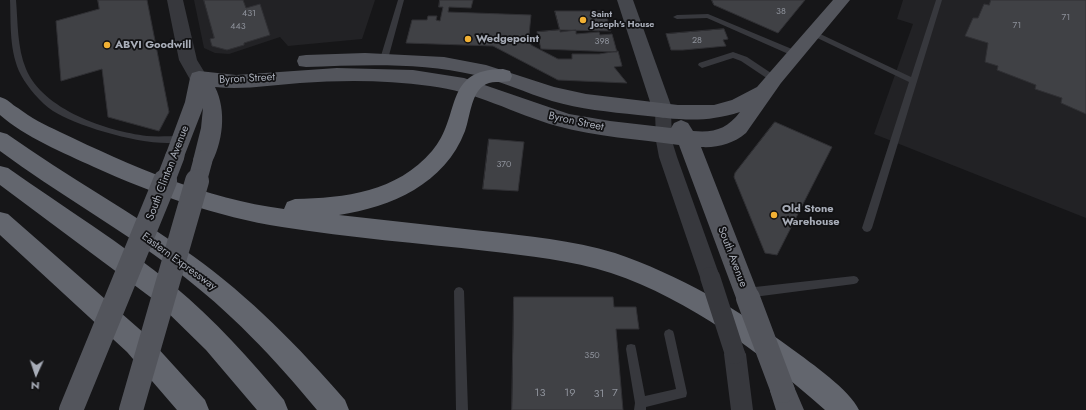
<!DOCTYPE html>
<html>
<head>
<meta charset="utf-8">
<style>
	body { margin:0 }
	#map { position:relative; width:1086px; height:410px; overflow:hidden; background:#161618; font-family:Jost,sans-serif }
	canvas { display:block }
	.north { position:absolute; left:16px; top:354px; width:40px; height:40px; -webkit-text-stroke:3px #111113; paint-order:stroke; rotate:183deg; font-size:11px; font-weight:700; line-height:16px; text-align:center; color:#a8adb8 }
	.north::after { content:''; display:block; margin:auto; width:14px; height:18px; background:#a8adb8; clip-path:polygon(50% 0,100% 100%,50% 72%,0 100%) }
</style>
</head>
<body>
<div id="map">
<canvas width="1086" height="410"></canvas>
<div class="north">N</div>
</div>
<script>
const context = document.querySelector('canvas').getContext('2d');
context.lineJoin = 'round';
function paint(path, color) { context.fillStyle = color; context.fill(path, 'evenodd'); }
function stroke(path, color, width, dash) { context.strokeStyle = color; context.lineWidth = width; context.lineCap = dash ? 'butt' : 'round'; context.setLineDash(dash || []); context.stroke(path); }
function label(font, color, halo, rows, align = 'center') {
  context.font = font + ' Jost,sans-serif'; context.lineWidth = 3.5; context.setLineDash([]); context.textBaseline = 'middle'; context.strokeStyle = halo; context.fillStyle = color; for (const [text, x, y, turn = 0] of rows) {
    context.save(); context.translate(x, y); context.rotate((+turn || 0) * Math.PI / 180); context.textAlign = isNaN(turn) ? turn : align; if (halo) context.strokeText(text, 0, 0); context.fillText(text, 0, 0); context.restore();
  }
}
const built = new Path2D(`
	M194,0H375L362,39L288,46L280,37L229,54L215,53L204,48Z
	M903,0H1086V218L874,134L913,24L897,19Z`);
const building = new Path2D(`
	M98,0H147L169,112L159,131L108,117L102,69L61,81L56,21L99,9Z
	M204,0H243L246,8L260,4L270,35L244,43V45L227,50L212,46L210,39L214,38Z
	M440,0H473L471,8L449,7L448,12L531,15L529,35L531,45L558,59H572V54H599L618,51L622,66L614,67L627,83L558,80L493,46L406,43L412,20H427L428,16H437L436,20L440,21L443,7H439Z
	M712,0H805L778,33L714,5Z
	M991,0H1086V114L1061,103L1062,98L1035,89L1036,85L997,70L998,66L985,62L988,43L965,36L973,18H978L984,4L989,5Z
	M555,11H605L611,31L560,30Z
	M724,29L728,39L723,40L726,46L683,50H671L666,34Z
	M560,30V32L576,30V34L599,32L600,35L612,34L617,52L541,49L537,32Z
	M775,122L832,147L777,255L765,253L734,177L735,173Z
	M489,139L524,142L518,191L483,189Z
	M514,297H613L614,307H636L639,329H616L623,410H512Z`);
const service = new Path2D(`
	M10,0H16C18,23 17,47 26,69C43,110 107,131 147,136C158,137 170,136 181,136L184,137L185,139L184,141C155,150 78,127 53,111C40,102 28,88 21,75C9,52 11,24 10,0Z
	M398,0H404L388,59L384,62L380,59Z
	M936,0H942L872,228L870,231L867,232L864,231L862,228L909,82L809,34L810,32H816L911,77Z
	M708,14L799,52L800,54L796,57L793,56L707,18L677,19L673,17L677,15Z
	M733,52L747,57L777,77L778,79L777,81H771L741,61L733,58L702,68L698,65L699,63Z
	M854,276L857,277L859,280L857,283L854,284L746,298L743,296L741,293L743,290L746,288Z
	M459,287L462,288L464,291L468,410H456L454,291L456,288Z
	M669,329L673,331L674,334L687,393L686,397L646,407V410H634L635,403L626,349L627,345L631,344L635,345L636,349L645,396L676,389L664,334L665,331Z`);
const minor = new Path2D(`
	M663,105L669,107L671,111L672,141L677,157L720,277L717,283L710,286L703,283L700,277L659,157L656,141L655,111L657,107Z
	M735,344L742,347L746,354L753,410H731L724,354L728,347Z`);
const tertiary = new Path2D(`
	M167,0H183L197,60L208,78L206,83L199,85L192,83L179,60Z`);
const secondary = new Path2D(`
	M617,0H633L673,111L670,116L663,118L656,116L653,111Z`);
const primary = new Path2D(`
	M833,0H850L781,83L746,133C733,144 717,148 701,147L760,298L757,306L748,309L739,306L736,298L679,145C638,139 597,137 557,126C514,114 475,91 430,86C387,80 343,80 300,83C272,85 244,90 215,87C227,111 223,143 210,166L203,168L196,166L193,160L201,128L203,108L182,162L175,164L168,162L165,156L185,102L190,78L192,73L199,71L236,75L337,68L413,70L464,78L569,114L610,121L671,128L674,123L681,120L688,123L693,131C714,133 727,129 740,112C703,124 676,119 638,115C609,112 580,109 552,101C526,93 501,81 475,75C420,62 361,65 306,67L299,66L297,61L299,56L306,55L365,53L444,57L486,65L554,87L586,94L678,105H714L732,100L757,87Z
	M783,378L792,382L804,410H776L770,391L774,382Z`);
const motorway = new Path2D(`
	M503,69L510,71L512,76L510,81C502,83 490,80 483,86C471,95 470,117 465,131C445,184 391,207 339,215C387,220 435,226 483,231C528,236 572,240 615,253C679,275 738,309 792,349C811,363 850,390 859,410H825C762,354 691,300 611,273C571,260 529,256 487,251C419,243 350,238 282,227C217,217 154,194 94,167C64,153 25,137 0,115V97C8,99 11,104 18,108C31,118 45,125 60,132C131,166 206,199 284,209L287,202L295,199C345,198 397,192 432,151C462,117 442,69 503,69Z
	M0,132L7,134C68,177 133,213 193,256C250,297 299,347 345,400L349,410H317C275,359 229,310 175,270C119,228 57,193 0,151Z
	M0,166L8,168C63,207 122,243 174,286C215,320 250,359 284,400L288,410H257L206,350L157,302L0,185Z
	M0,212L8,214L145,334L205,400L209,410H177L127,352L0,235Z`);
const minorBridge = new Path2D(`
	M710,277L735,354`);
const primaryBridgeFar1 = new Path2D(`
	M165,182L175,156
	M197,182L203,160`);
const primaryBridge = new Path2D(`
	M748,298L783,391
	M71,410L165,181
	M131,410L197,181`);
const markers = [
	[583,20,4,"#f2b134"],
	[468,39,4,"#f2b134"],
	[107,45,4,"#f2b134"],
	[774,215,4,"#f2b134"]
];
const numberNames = [
	["38",781,12],
	["431",249,14],
	["71",1066,18],
	["71",1017,26],
	["443",238,27],
	["28",697,41],
	["398",602,42],
	["370",504,165],
	["350",592,356]
];
const farPoinames = [
	["Saint",591,15],
	["Joseph's House",591,25]
];
const poiNames = [
	["Wedgepoint",476,39],
	["ABVI Goodwill",115,45],
	["Old Stone",782,209],
	["Warehouse",782,222]
];
const streetNames = [
	["Byron Street",247,79,-3],
	["Byron Street",576,122,12],
	["South Clinton Avenue",168,173,-69],
	["South Avenue",732,257,69],
	["Eastern Expressway",179,262,36]
];
const nearNumbernames = [
	["13",540,393],
	["19",570,393],
	["7",615,393],
	["31",599,394]
];
paint(built, '#222225');
paint(building, '#404145');
stroke(building, '#303034', 1);
paint(service, '#37383d');
paint(minor, '#37383d');
paint(tertiary, '#37383d');
paint(secondary, '#45474d');
paint(primary, '#53555c');
paint(motorway, '#63666e');
stroke(minorBridge, '#37383d', 20);
stroke(primaryBridgeFar1, '#53555c', 19);
stroke(primaryBridge, '#53555c', 24);
for (const [x, y, r, color] of markers) { const dot = new Path2D(); dot.arc(x, y, r, 0, 2 * Math.PI); context.fillStyle = color; context.fill(dot); stroke(dot, '#111113', 1.5); }
label('9px', '#8e929b', null, numberNames);
label('bold 9px', '#a8adb8', '#111113', farPoinames, 'left');
label('bold 11px', '#a8adb8', '#111113', poiNames, 'left');
label('11px', '#a8adb8', '#111113', streetNames);
label('11px', '#8e929b', null, nearNumbernames);
</script>
</body>
</html>
